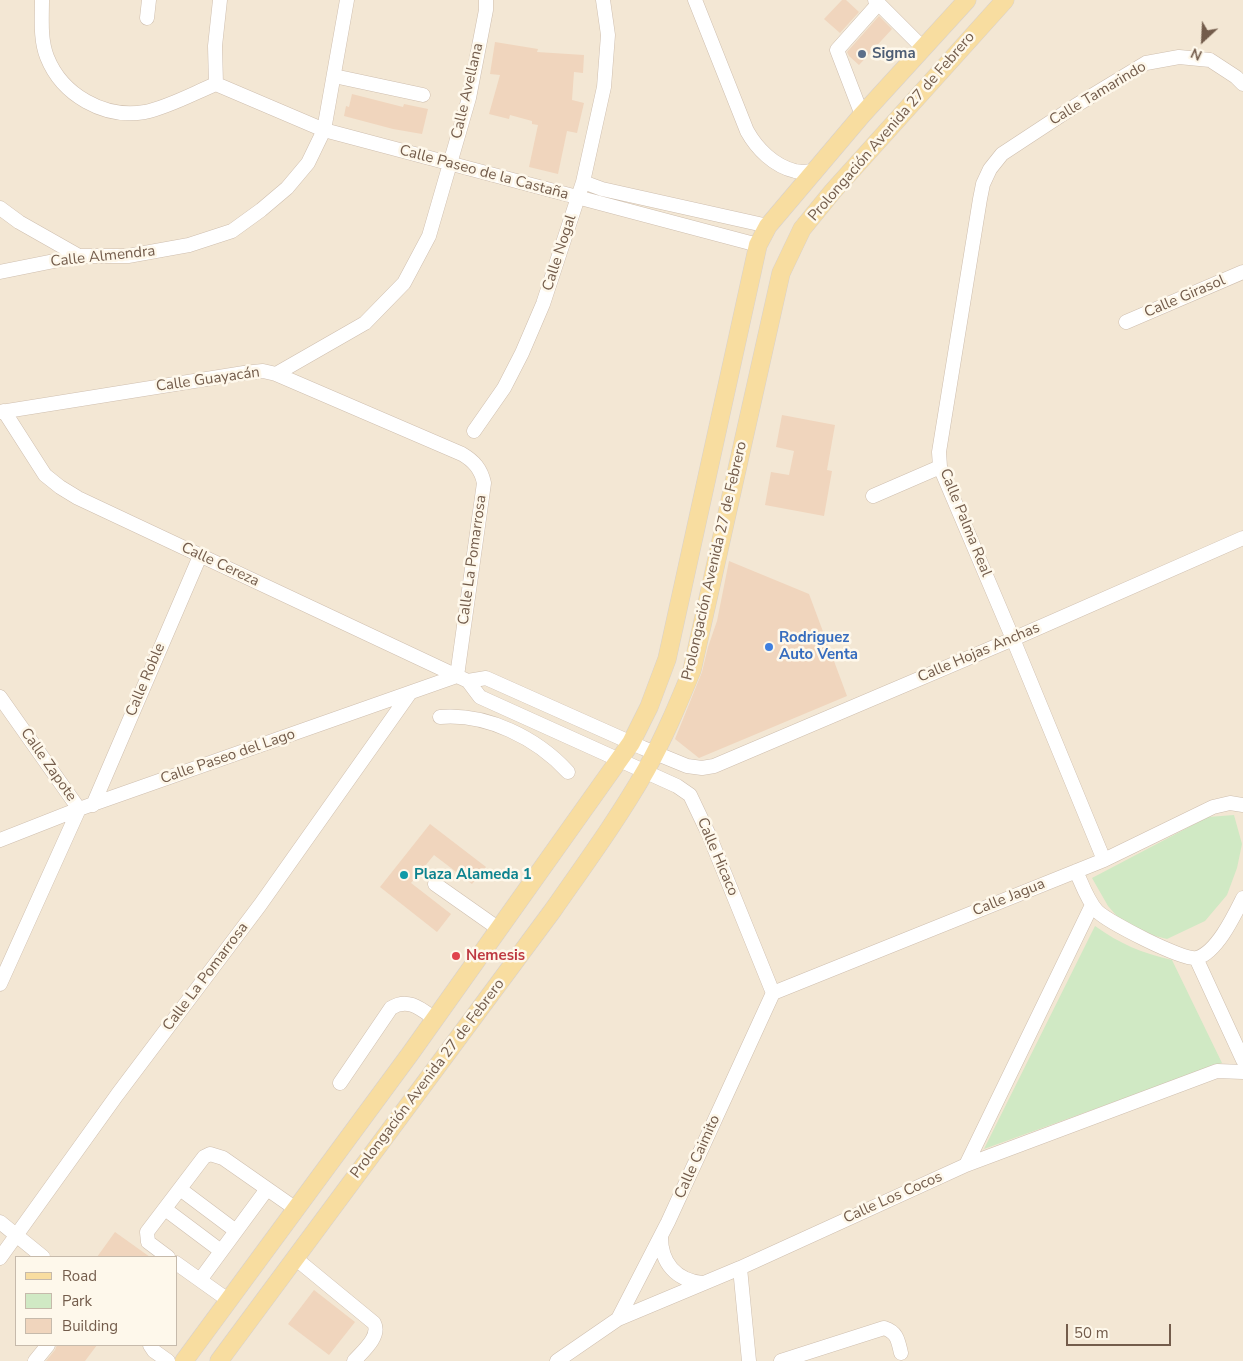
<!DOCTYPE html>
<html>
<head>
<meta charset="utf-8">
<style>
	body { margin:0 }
	#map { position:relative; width:1243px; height:1361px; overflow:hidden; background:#fbf4e5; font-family:"Nunito Sans",sans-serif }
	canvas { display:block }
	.legend { position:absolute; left:15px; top:1256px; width:162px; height:90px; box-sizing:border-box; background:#fef8eb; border:1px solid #c6baab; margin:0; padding:6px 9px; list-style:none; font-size:15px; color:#735c4b }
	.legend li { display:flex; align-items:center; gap:10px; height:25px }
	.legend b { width:25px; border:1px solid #c6baab }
	.north { position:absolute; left:1178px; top:15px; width:50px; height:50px; -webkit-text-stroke:4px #fef8eb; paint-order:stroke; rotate:205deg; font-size:14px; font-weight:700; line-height:20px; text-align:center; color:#735c4b }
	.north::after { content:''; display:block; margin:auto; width:18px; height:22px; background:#735c4b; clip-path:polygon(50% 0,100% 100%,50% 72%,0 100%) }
	.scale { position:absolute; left:1066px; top:1324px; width:105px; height:22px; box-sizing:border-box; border:2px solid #735c4b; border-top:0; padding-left:6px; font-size:15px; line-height:18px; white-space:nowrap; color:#735c4b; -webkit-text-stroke:4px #fef8eb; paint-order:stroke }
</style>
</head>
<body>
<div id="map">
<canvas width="1243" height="1361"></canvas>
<ul class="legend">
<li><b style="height:6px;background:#f8dda0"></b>Road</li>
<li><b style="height:14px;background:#d0e9c4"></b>Park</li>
<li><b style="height:14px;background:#f0d5bd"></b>Building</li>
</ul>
<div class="north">N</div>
<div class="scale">50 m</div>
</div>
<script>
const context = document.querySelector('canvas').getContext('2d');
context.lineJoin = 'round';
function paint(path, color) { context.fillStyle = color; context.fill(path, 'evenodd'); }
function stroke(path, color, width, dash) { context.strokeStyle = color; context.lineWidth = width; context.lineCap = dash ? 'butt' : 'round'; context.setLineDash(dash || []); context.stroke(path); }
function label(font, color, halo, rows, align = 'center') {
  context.font = font + ' "Nunito Sans",sans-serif'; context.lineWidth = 5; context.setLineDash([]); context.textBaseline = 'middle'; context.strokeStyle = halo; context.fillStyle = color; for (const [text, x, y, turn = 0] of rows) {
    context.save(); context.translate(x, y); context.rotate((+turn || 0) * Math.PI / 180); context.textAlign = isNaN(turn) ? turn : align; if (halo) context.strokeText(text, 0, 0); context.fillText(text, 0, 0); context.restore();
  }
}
const residential = new Path2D(`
	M0,0H1243V1361H0ZM16,1257H176V1345H16Z`);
const green = new Path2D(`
	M1234,815L1242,844L1237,868L1227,895L1205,921L1167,939L1151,935L1123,923L1108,906L1092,878L1208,817Z
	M1095,926C1120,944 1142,953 1172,960L1222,1063L984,1149Z`);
const building = new Path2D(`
	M842,0H846L859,12L840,33L824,19Z
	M879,16L892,29L859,65L849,56L847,52Z
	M495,42L538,49L537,52L584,55L583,73L574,72L572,100L584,103L577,133L567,131L558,174L529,167L538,125L532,124V121L510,115L509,119L489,114L500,75L490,74Z
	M352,94L403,107L404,104L428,109L422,134L393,129L344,116L346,106L349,107Z
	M782,415L835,425L827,470L832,471L824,516L765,505L771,472L789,475L794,451L776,447Z
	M729,561L809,594L847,696L699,758L675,739L702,672L708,647L717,621Z
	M430,824L486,867L472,884L434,855L411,883L451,914L437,932L380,887Z
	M115,1232L150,1257H97Z
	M314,1290L355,1322L329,1355L288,1324Z
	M57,1345H97L85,1361H46L55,1350Z`);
const minor = new Path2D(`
	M42,0C42,19 40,39 47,57C62,95 104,119 145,112C169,107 194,93 216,84
	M695,0L747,131C757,149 774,166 795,171C801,173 808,171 814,171
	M875,0L923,48
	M147,18L149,0
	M334,76L423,95
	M216,84L324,130L758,245
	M216,84L215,46L220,0
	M862,115L837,50L878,4
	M583,182L602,189L768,226
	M0,208L19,222L79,256
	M0,272L79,256H128L189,245L232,231L261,210L287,188L308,163L324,130L347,0
	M1126,322L1243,272
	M276,374L365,323L404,283L429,236L469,98L486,10V0
	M4,411L45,475L60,487L78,498L457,676L468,681L486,678L643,748L687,766L702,768L714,766L1013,639L1243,538
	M0,412L244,373L263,371L276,374L462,454C474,461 481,469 484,483L457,676L79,809L0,840
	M474,431L504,388L522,353L543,304L583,182L604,87L608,35L603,0
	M873,496L940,467
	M468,681L480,697L677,786L690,795L709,835L773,993
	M0,697L79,809L0,984
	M440,717C487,713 537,738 568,772
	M93,805L200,556
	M1104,860L1013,639L940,467L939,452L980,199L983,184L990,169L1002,154L1075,106L1146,63L1179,57L1210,60L1236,77L1243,84
	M1076,871C1082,884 1087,900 1097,911C1108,922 1183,961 1197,958C1217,952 1234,916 1243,898
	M435,884L499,929
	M1196,958L1243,1060
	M773,993L1104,860L1213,807L1230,803L1243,805
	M340,1083L391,1008C408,997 421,1009 435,1019
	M966,1165L1092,905
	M180,1189L236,1231
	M165,1209L221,1251
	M0,1222L43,1257
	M661,1237C661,1263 676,1280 702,1283
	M168,1257L148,1242L147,1232L204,1157L210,1154L223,1158L296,1209
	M0,1258L117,1095L260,905L410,693
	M295,1258L374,1323C381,1336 363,1351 354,1361
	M176,1263L228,1300
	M740,1268L749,1361
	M200,1280L267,1189
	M618,1319L668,1222L773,993
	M150,1345L154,1351L168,1361
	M35,1361L48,1345
	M557,1361L618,1319L740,1268L966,1165L1217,1071L1243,1072
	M781,1361L884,1328C897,1332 898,1340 901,1353`);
const major = new Path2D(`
	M184,1361L410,1054L631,743L649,707L667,659L758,245L768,226L862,115L967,0
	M219,1361L553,910C585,864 618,819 646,770C664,738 678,704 692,670L781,273L802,229L833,191L1005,0`);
const markers = [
	[862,54,5,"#5c6f8a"],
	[769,647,5,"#3f7fe0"],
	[404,875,5,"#0f9aa8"],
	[456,956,5,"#e0444e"]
];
const serviceNames = [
	["Sigma",872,54]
];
const streetNames = [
	["Calle Avellana",468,91,-77],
	["Calle Tamarindo",1098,94,-31],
	["Prolongación Avenida 27 de Febrero",892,127,-49],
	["Calle Paseo de la Castaña",484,173,15],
	["Calle Nogal",560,253,-72],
	["Calle Almendra",103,257,-6],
	["Calle Girasol",1185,297,-23],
	["Calle Guayacán",208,380,-8],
	["Calle Palma Real",965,523,68],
	["Calle La Pomarrosa",473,560,-82],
	["Prolongación Avenida 27 de Febrero",715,561,-77],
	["Calle Cereza",220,565,25],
	["Calle Hojas Anchas",979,653,-23],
	["Calle Roble",146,680,-67],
	["Calle Paseo del Lago",228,757,-19],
	["Calle Zapote",48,765,55],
	["Calle Hicaco",717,857,67],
	["Calle Jagua",1009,898,-22],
	["Calle La Pomarrosa",206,977,-53],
	["Prolongación Avenida 27 de Febrero",428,1079,-53],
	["Calle Caimito",698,1157,-66],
	["Calle Los Cocos",893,1198,-24]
];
const shopNames = [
	["Rodriguez",779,638],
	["Auto Venta",779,655]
];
const cultureNames = [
	["Plaza Alameda 1",414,875]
];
const healthNames = [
	["Nemesis",466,956]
];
paint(residential, '#f3e7d4');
paint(green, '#d0e9c4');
paint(building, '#f0d5bd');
stroke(minor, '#cfbfaf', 15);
stroke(major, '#d8d1cd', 19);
stroke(minor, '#fff', 14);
stroke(major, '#f8dda0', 18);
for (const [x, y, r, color] of markers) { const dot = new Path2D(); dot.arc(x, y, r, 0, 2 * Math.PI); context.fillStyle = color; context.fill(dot); stroke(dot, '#fef8eb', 2); }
label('bold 15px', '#4e5e75', '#fef8eb', serviceNames, 'left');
label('15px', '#735c4b', '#fef8eb', streetNames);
label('bold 15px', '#366cbe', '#fef8eb', shopNames, 'left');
label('bold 15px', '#0d838f', '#fef8eb', cultureNames, 'left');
label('bold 15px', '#be3a42', '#fef8eb', healthNames, 'left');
</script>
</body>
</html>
